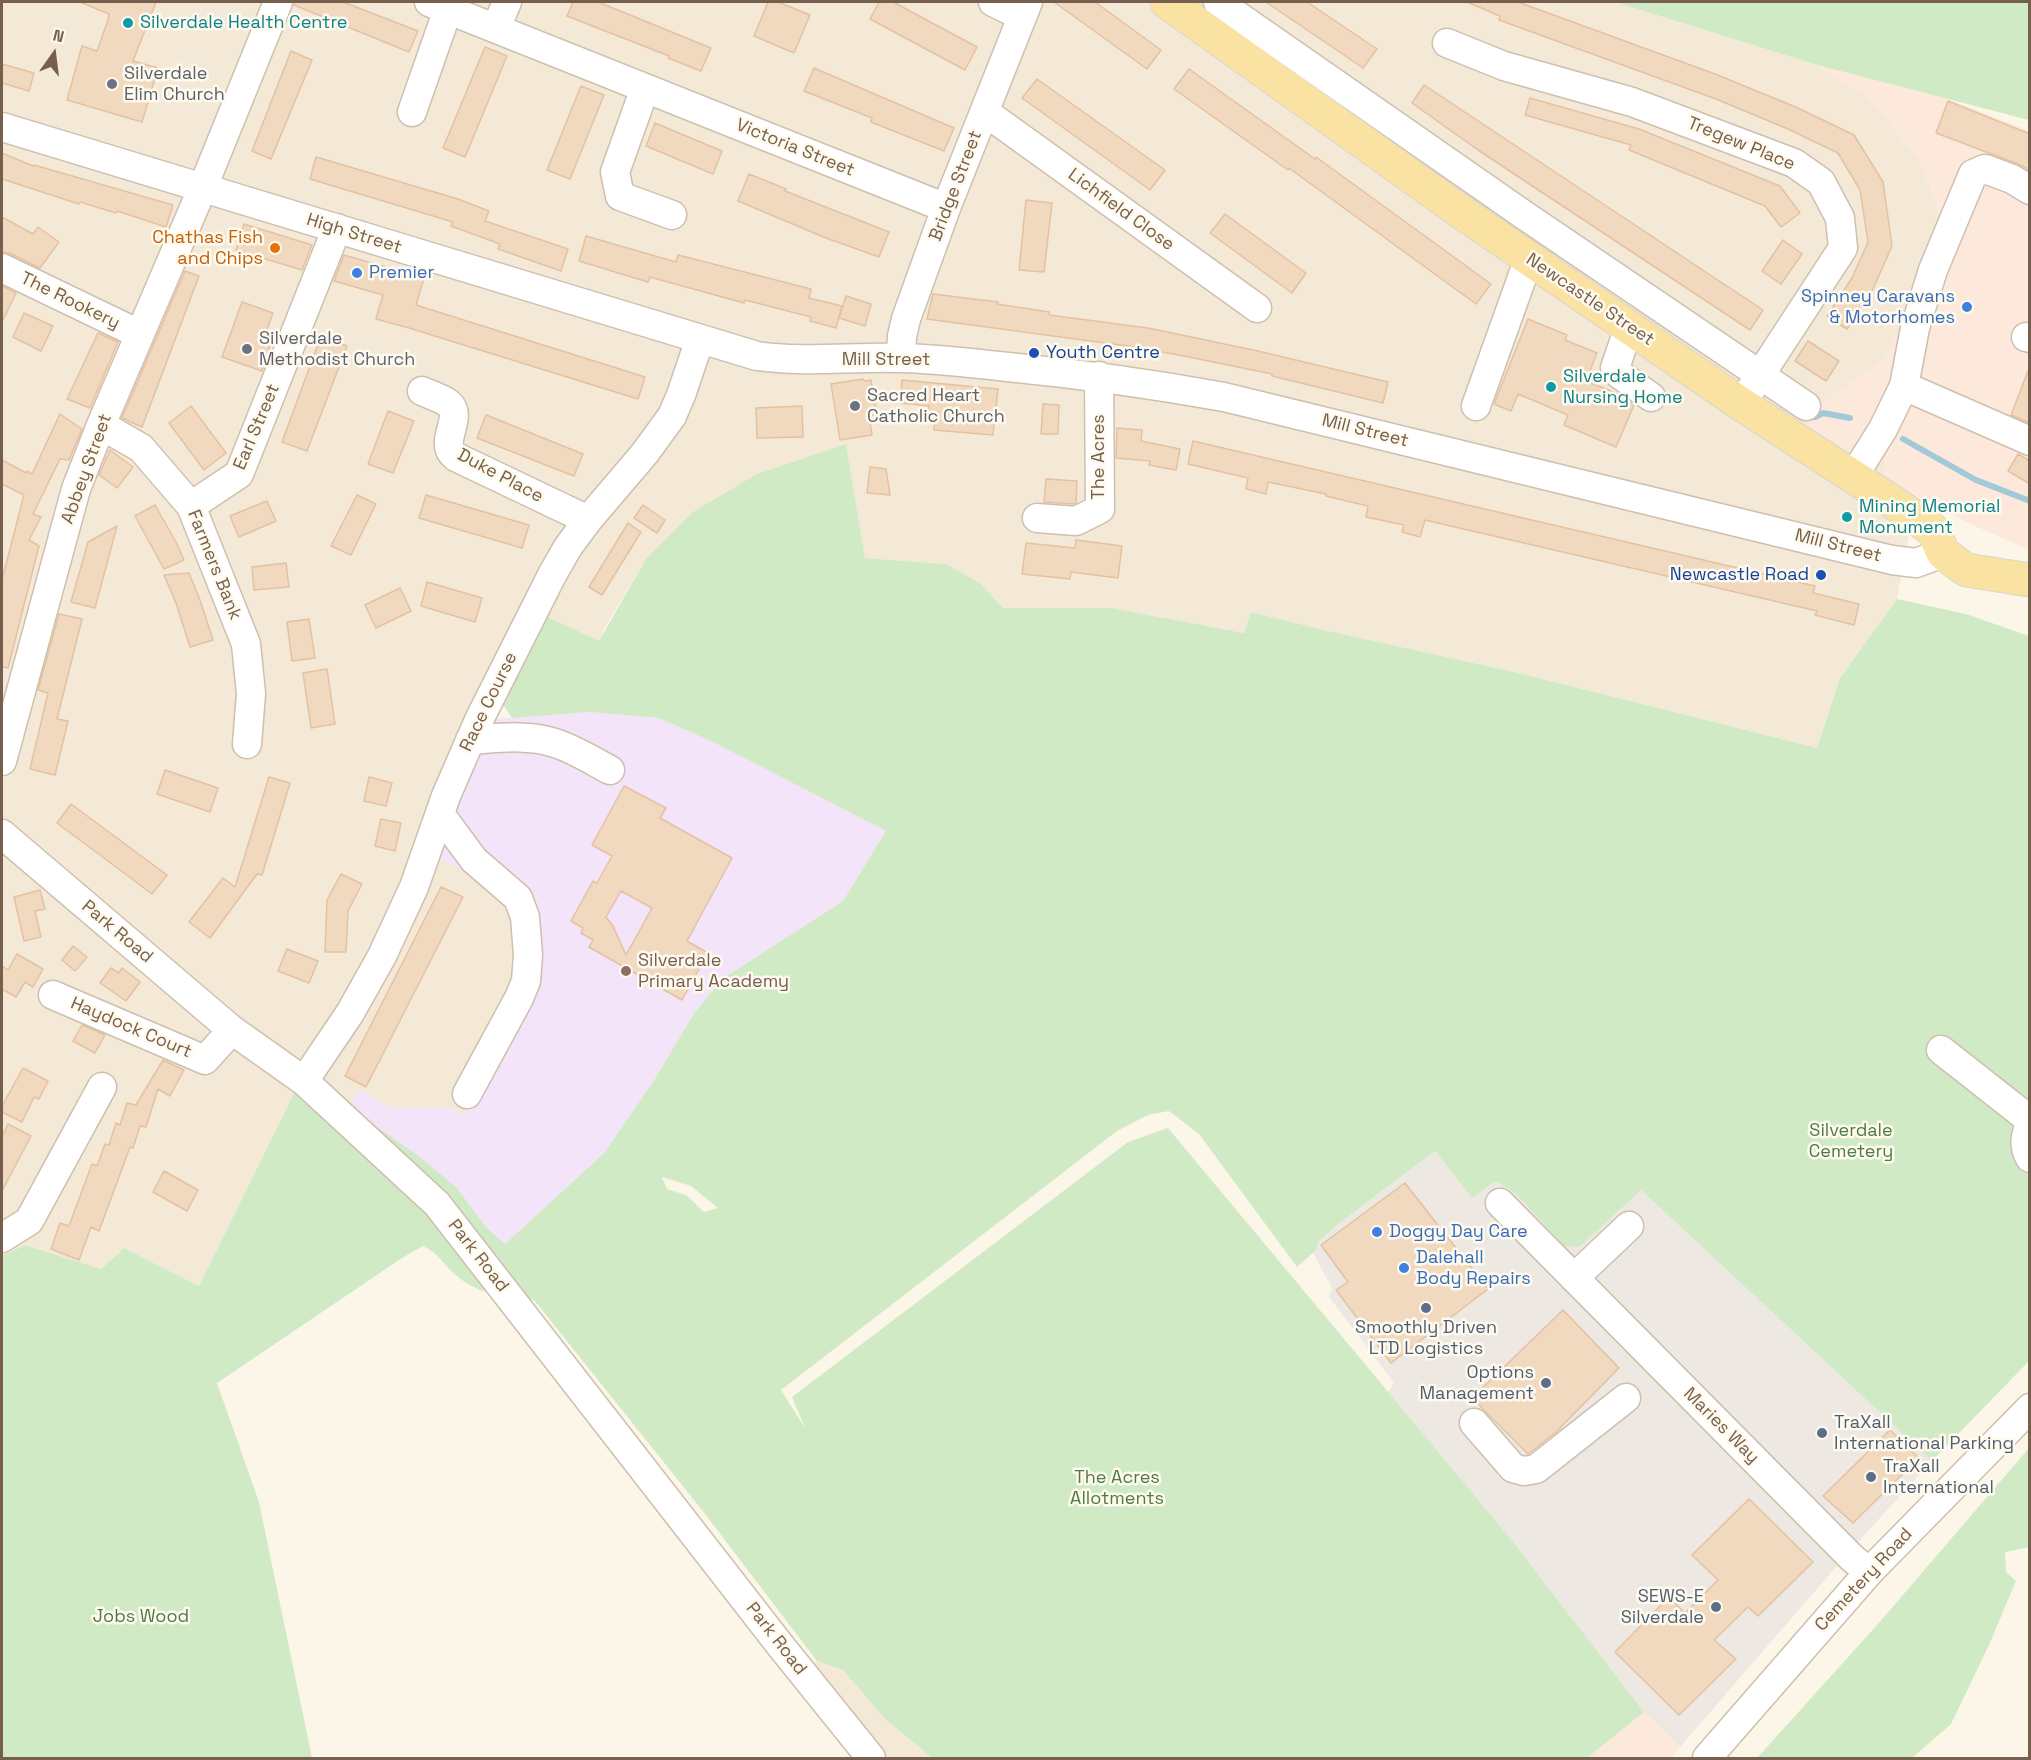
<!DOCTYPE html>
<html>
<head>
<meta charset="utf-8">
<style>
	body { margin:0 }
	#map { position:relative; width:2031px; height:1760px; overflow:hidden; background:#fcf6e8; font-family:"Space Grotesk",sans-serif }
	canvas { display:block }
	.frame { position:absolute; inset:0; border:3px solid #765f4c; pointer-events:none }
	.north { position:absolute; left:24px; top:24px; width:60px; height:60px; -webkit-text-stroke:4px #fffaee; paint-order:stroke; rotate:14deg; font-size:16px; font-weight:700; line-height:24px; text-align:center; color:#765f4c }
	.north::after { content:''; display:block; margin:auto; width:21px; height:27px; background:#765f4c; clip-path:polygon(50% 0,100% 100%,50% 72%,0 100%) }
</style>
</head>
<body>
<div id="map">
<canvas width="2031" height="1760"></canvas>
<div class="frame"></div>
<div class="north">N</div>
</div>
<script>
const context = document.querySelector('canvas').getContext('2d');
context.lineJoin = 'round';
function paint(path, color) { context.fillStyle = color; context.fill(path, 'evenodd'); }
function stroke(path, color, width, dash) { context.strokeStyle = color; context.lineWidth = width; context.lineCap = dash ? 'butt' : 'round'; context.setLineDash(dash || []); context.stroke(path); }
function label(font, color, halo, rows, align = 'center') {
  context.font = font + ' "Space Grotesk",sans-serif'; context.lineWidth = 5; context.setLineDash([]); context.textBaseline = 'middle'; context.strokeStyle = halo; context.fillStyle = color; for (const [text, x, y, turn = 0] of rows) {
    context.save(); context.translate(x, y); context.rotate((+turn || 0) * Math.PI / 180); context.textAlign = isNaN(turn) ? turn : align; if (halo) context.strokeText(text, 0, 0); context.fillText(text, 0, 0); context.restore();
  }
}
const residential = new Path2D(`
	M2,2H1615L1817,65L1870,98L1921,162L1940,215L1904,320L1886,359L1822,404L1865,437L1884,447L1885,476L1916,496L1897,599L1840,678L1817,748L1519,673L1324,630L1251,612L1244,633L1112,608H1003L980,583L946,564L865,558L846,445L646,559L605,627L599,641L544,615L504,706L495,719L504,894L519,964L512,1019L463,1115L446,1108H389L359,1089L350,1108L300,1081L199,1286L124,1248L101,1269L25,1245L2,1256Z
	M817,1661L843,1670L885,1719L932,1758H880L811,1667Z`);
const commercial = new Path2D(`
	M1817,65L1948,99L2029,131V550L1966,522L1916,496L1885,476L1883,447L1865,437L1845,449L1805,423L1822,404L1886,359L1904,320L1940,215L1921,162L1870,98Z
	M1644,1712L1680,1747L1671,1758H1587Z`);
const industrial = new Path2D(`
	M1435,1151L1472,1198L1496,1181L1517,1195L1564,1246L1641,1190L1932,1461L1848,1553L1680,1747L1644,1712L1510,1538L1388,1392L1394,1383L1329,1297L1332,1288L1313,1253L1317,1249L1318,1242L1337,1225Z`);
const education = new Path2D(`
	M589,712L659,718L713,742L886,831L843,901L722,979L693,1015L653,1082L604,1153L505,1244L486,1227L457,1188L350,1108L359,1089L390,1108H446L463,1115L512,1019L519,964L504,894L443,860L439,844L495,719Z`);
const green = new Path2D(`
	M1615,2H2029V120L1817,65Z
	M846,444L865,558L946,564L980,583L1003,608H1112L1244,633L1251,612L1324,630L1519,673L1817,748L1840,678L1897,599L1966,614L2029,636V1361L1932,1461L1641,1190L1579,1247L1564,1246L1517,1195L1496,1181L1472,1198L1435,1151L1337,1225L1318,1242L1317,1249L1297,1267L1199,1134L1169,1111L1148,1115L1117,1131L781,1390L805,1428L792,1397L1128,1142L1168,1128L1510,1538L1644,1712L1587,1758H932L885,1719L843,1670L817,1661L702,1510L534,1300C506,1296 481,1296 458,1277C445,1267 439,1253 423,1246L402,1258L217,1383L259,1502L312,1758H2V1256L25,1245L101,1269L124,1248L199,1286L300,1081L350,1108L420,1157L457,1188L486,1227L505,1244L604,1153L653,1082L693,1015L722,979L843,901L886,831L713,742L659,718L589,712L512,718L504,706L544,615L599,641L646,559L693,512L757,474ZM662,1177L691,1186L718,1208L704,1212L686,1195L667,1189Z
	M2029,1448V1547L2005,1552L2006,1572L2016,1581L1989,1645L1951,1724L1912,1758H1757L1878,1624Z`);
const stream = new Path2D(`
	M1815,417L1823,413L1850,418
	M1903,439L1976,480L2030,501`);
const building = new Path2D(`
	M80,2H156L133,61L158,68L142,122L67,100L82,46L97,51L108,20L109,14Z
	M294,2H343L418,31L409,52L294,5Z
	M573,2H598L711,48L701,71L668,58L669,56L567,16Z
	M768,2H778L810,15L794,53L754,36Z
	M879,2H893L977,47L965,70L870,19Z
	M1054,2H1095L1161,50L1147,69Z
	M1266,2H1307L1377,49L1363,68Z
	M1467,2H1518L1715,74L1798,108L1854,135L1883,182L1892,246L1873,289L1847,329L1827,316L1852,278L1868,242L1860,190L1838,153L1788,129L1716,99L1499,20L1500,16Z
	M485,47L507,56L465,157L443,148Z
	M291,51L312,60L271,159L252,151Z
	M2,64L34,73L29,91L2,83Z
	M814,68L954,128L944,151L871,122L872,118L804,91Z
	M1189,69L1315,159L1316,157L1491,284L1476,304L1289,168L1288,170L1174,89Z
	M1037,79L1165,170L1150,190L1022,98Z
	M1424,85L1763,310L1750,330L1478,150L1412,103Z
	M581,86L604,95L570,179L547,170Z
	M1530,98L1639,129L1780,186L1800,213L1781,227L1765,206L1629,150L1631,145L1525,115Z
	M1948,101L2030,134V170L2018,164L1936,133Z
	M655,123L722,151L713,174L646,146Z
	M2,153L33,166L34,165L173,205L166,227L117,211L116,213L80,202L79,204L2,179Z
	M316,157L458,199L489,211L485,221L568,249L561,271L498,249L500,244L451,226L453,222L310,179Z
	M749,174L786,189L785,191L889,232L879,257L826,238L738,201Z
	M1026,200L1052,203L1044,272L1019,270Z
	M1225,214L1306,273L1292,293L1210,233Z
	M2,217L33,234L38,227L59,242L40,268L9,253L2,252Z
	M244,224L312,245L302,270L236,250Z
	M586,236L676,262L678,255L811,289L809,298L842,306L836,328L810,321L811,317L745,300L744,303L650,277L648,282L579,261Z
	M1783,240L1802,254L1781,284L1762,271Z
	M344,255L424,278L416,305L645,377L638,399L409,328L376,319L383,295L334,281Z
	M185,271L199,276L142,427L122,418Z
	M2,286L16,293L2,322Z
	M933,294L998,302L997,304L1049,312V315L1148,328L1258,351L1388,382L1383,403L1272,376V374L1184,356L1135,347L927,319Z
	M846,296L871,304L865,326L839,318Z
	M242,302L273,313L264,338L272,340L262,371L222,357Z
	M24,313L53,326L41,351L13,337Z
	M1528,319L1567,335L1565,340L1597,353L1586,381L1618,394L1634,405L1616,447L1564,425L1568,415L1518,394L1511,411L1494,404Z
	M98,333L118,342L90,408L67,399Z
	M321,336L347,346L307,451L282,442Z
	M1808,341L1839,361L1826,381L1795,361Z
	M2028,371H2030V423L2011,415Z
	M863,379L864,381L871,380L877,415L869,416L872,435L840,440L831,384Z
	M902,380L998,389L993,435L934,430L935,415H928L929,406L900,403Z
	M1043,404L1059,405L1058,434H1041Z
	M191,406L226,453L204,470L169,423Z
	M802,406L803,437L757,438L756,408Z
	M388,411L414,421L393,473L368,464Z
	M60,414L82,429L69,460L60,459L33,514L41,517L29,540L39,546L8,668L2,667V580L24,495L2,484V460L26,473L27,471L32,474Z
	M486,415L583,454L574,476L477,438Z
	M1117,428L1142,430L1141,441L1180,449L1176,470L1149,465L1150,461L1116,458Z
	M1193,441L1815,586L1813,593L1859,604L1854,625L1815,615L1817,611L1425,520L1420,537L1402,532L1404,525L1366,517L1368,506L1326,496V494L1268,482L1266,494L1246,489L1248,478L1188,464Z
	M110,450L133,467L117,488L99,475Z
	M2018,454L2030,461V484L2008,471Z
	M870,467L886,469L890,495L867,493Z
	M1046,479L1077,481L1076,503L1073,504L1044,502Z
	M357,495L376,504L351,555L331,546Z
	M426,495L529,525L522,548L419,518Z
	M267,501L276,521L239,537L230,516Z
	M155,505L176,542L184,560L164,569L135,516Z
	M643,505L665,520L657,533L634,518Z
	M628,523L641,532L602,595L589,587Z
	M117,526L95,608L71,602L88,542Z
	M1076,540L1122,546L1118,578L1071,572L1070,579L1022,574L1026,543L1075,548Z
	M286,563L289,587L254,590L252,567Z
	M189,573L200,600L213,640L190,647L176,603L164,575Z
	M427,582L482,598L475,622L421,606Z
	M400,588L411,611L376,628L365,605Z
	M59,614L82,619L57,719L68,721L55,775L30,769L48,693L38,690Z
	M309,619L315,658L292,661L287,622Z
	M327,669L335,724L311,728L303,673Z
	M165,770L218,788L210,812L157,794Z
	M269,777L290,783L262,875L257,874L210,938L189,922L223,878L235,887Z
	M369,777L392,783L386,806L364,801Z
	M624,786L666,808L660,818L732,858L687,941L708,953L682,1000L589,947L593,940L581,933L583,928L571,921L593,881L597,883L612,856L592,845ZM621,891L652,908L626,955L613,926L606,917Z
	M71,804L167,875L152,894L57,823Z
	M381,819L401,823L395,851L375,846Z
	M341,874L362,884L348,911L346,952H325L327,900Z
	M441,887L463,897L366,1087L345,1076Z
	M40,890L45,909L35,911L41,937L24,941L14,897Z
	M73,946L87,957L75,971L62,960Z
	M287,949L318,961L309,983L278,971Z
	M17,954L43,969L33,987L25,982L16,997L2,989V966L8,970Z
	M111,968L119,973L122,968L140,982L126,1001L100,983Z
	M82,1025L105,1035L95,1053L73,1041Z
	M163,1060L184,1070L170,1096L158,1089L146,1127L140,1126L133,1148L130,1147L99,1231L91,1227L79,1260L51,1249L60,1223L69,1226L92,1164L97,1166L105,1144L109,1145L116,1123L120,1125L127,1103L136,1105Z
	M23,1068L48,1081L39,1099L34,1097L22,1122L2,1112V1106Z
	M8,1124L31,1136L2,1191V1137Z
	M164,1171L198,1190L187,1211L153,1192Z
	M1405,1183L1488,1289L1391,1363L1336,1290L1348,1282L1321,1245Z
	M1563,1310L1619,1368L1556,1432L1528,1454L1472,1398Z
	M1890,1430L1919,1458L1853,1523L1823,1496Z
	M1749,1499L1813,1562L1758,1616L1748,1607L1714,1640L1736,1659L1679,1715L1615,1652L1669,1597L1685,1613L1718,1580L1692,1555Z`);
const minor = new Path2D(`
	M429,2L946,208
	M993,2L1021,16
	M1218,2L1524,215L1806,406
	M496,28L507,2
	M1447,43L1504,66L1632,102L1794,163L1821,182L1840,218L1843,248L1749,392
	M645,88L615,172L620,196L672,215
	M412,112L448,9
	M985,112L1257,308
	M2,127L757,356C806,363 854,356 903,358C938,359 973,363 1008,367C1080,374 1152,384 1224,397L1892,560L1916,563L1943,553
	M2,268L139,334
	M1629,327L1615,368L1619,374L1651,397
	M2026,337L2030,338
	M901,358L902,336L906,319L946,208L1028,2
	M1904,386L1915,328L1933,270L1973,174L1985,169L2012,179L2030,190
	M422,391C430,395 441,398 448,403C463,415 444,435 450,450C451,453 454,455 456,457L588,520
	M1476,406L1529,258
	M101,425L141,448L191,506L246,644L251,694L247,744
	M1853,477L1883,429L1904,386L2030,441
	M191,506L239,474L337,228
	M1037,518L1076,521L1100,509L1099,376
	M470,740C498,738 529,734 555,743C574,749 593,761 610,770
	M2,761L76,489L101,425L203,187L278,2
	M440,814L474,860L518,898L525,917L528,955L526,981L519,998L467,1094
	M2,834L232,1030L304,1081L437,1204L780,1645L871,1758
	M53,995L205,1060L232,1030
	M1941,1050L2030,1120
	M304,1081L350,1013L382,956L414,887L446,796L479,720L552,575L568,547L588,520L645,453L672,416L681,395L700,339
	M2030,1124C2025,1136 2023,1146 2030,1158
	M1500,1203L1852,1558L1869,1572
	M2,1238L29,1221L102,1087
	M1574,1278L1629,1226
	M1474,1423L1513,1468L1524,1471L1536,1469L1626,1398
	M1707,1758L1869,1572L2030,1408`);
const major = new Path2D(`
	M1167,2L1461,212L1741,404L1894,503L1933,530L1943,553L1966,570L2029,580`);
const markers = [
	[128,23,6,"#0f9aa8"],
	[112,84,6,"#6b7280"],
	[275,248,6,"#e8710a"],
	[357,273,6,"#3f7fe0"],
	[1967,307,6,"#3f7fe0"],
	[247,349,6,"#6b7280"],
	[1034,353,6,"#1a4fb4"],
	[1551,387,6,"#0f9aa8"],
	[855,406,6,"#6b7280"],
	[1847,517,6,"#0f9aa8"],
	[1821,575,6,"#1a4fb4"],
	[626,971,6,"#8d6e63"],
	[1377,1232,6,"#3f7fe0"],
	[1404,1268,6,"#3f7fe0"],
	[1426,1308,6,"#5c6f8a"],
	[1546,1383,6,"#5c6f8a"],
	[1822,1433,6,"#5c6f8a"],
	[1871,1477,6,"#5c6f8a"],
	[1716,1607,6,"#5c6f8a"]
];
const cultureNames = [
	["Silverdale Health Centre",140,23],
	["Silverdale",1563,377],
	["Nursing Home",1563,398],
	["Mining Memorial",1859,507],
	["Monument",1859,528]
];
const worshipNames = [
	["Silverdale",124,74],
	["Elim Church",124,95],
	["Silverdale",259,339],
	["Methodist Church",259,360],
	["Sacred Heart",867,396],
	["Catholic Church",867,417]
];
const streetNames = [
	["Tregew Place",1741,144,22],
	["Victoria Street",795,148,22],
	["Bridge Street",956,186,-69],
	["Lichfield Close",1121,210,36],
	["High Street",354,234,17],
	["Newcastle Street",1590,300,34],
	["The Rookery",70,301,26],
	["Mill Street",886,360],
	["Earl Street",257,427,-67],
	["Mill Street",1365,431,14],
	["The Acres",1099,457,-90],
	["Abbey Street",87,469,-70],
	["Duke Place",500,476,28],
	["Mill Street",1838,546,14],
	["Farmers Bank",214,565,68],
	["Race Course",489,702,-64],
	["Park Road",117,932,40],
	["Haydock Court",131,1028,23],
	["Park Road",478,1256,52],
	["Maries Way",1721,1426,45],
	["Cemetery Road",1864,1580,-47],
	["Park Road",776,1639,52]
];
const foodNames = [
	["Chathas Fish",263,238],
	["and Chips",263,259]
];
const shopNames = [
	["Premier",369,273],
	["Spinney Caravans",1955,297,"right"],
	["& Motorhomes",1955,318,"right"],
	["Doggy Day Care",1389,1232],
	["Dalehall",1416,1258],
	["Body Repairs",1416,1279]
];
const transitNames = [
	["Youth Centre",1046,353],
	["Newcastle Road",1809,575,"right"]
];
const educationNames = [
	["Silverdale",638,961],
	["Primary Academy",638,982]
];
const parkNames = [
	["Silverdale",1851,1131],
	["Cemetery",1851,1152],
	["The Acres",1117,1478],
	["Allotments",1117,1499],
	["Jobs Wood",141,1617]
];
const serviceNames = [
	["Smoothly Driven",1426,1328,"center"],
	["LTD Logistics",1426,1349,"center"],
	["Options",1534,1373],
	["Management",1534,1394],
	["TraXall",1834,1423,"left"],
	["International Parking",1834,1444,"left"],
	["TraXall",1883,1467,"left"],
	["International",1883,1488,"left"],
	["SEWS-E",1704,1597],
	["Silverdale",1704,1618]
];
paint(residential, '#f4e9d6');
paint(commercial, '#fce9dc');
paint(industrial, '#ede8e1');
paint(education, '#f3e4f9');
paint(green, '#d1eac6');
stroke(stream, '#a2c9d7', 6);
paint(building, '#f1d9c0');
stroke(building, '#e4c1a0', 1.5);
stroke(minor, '#cebfae', 31);
stroke(major, '#dbd5d0', 35);
stroke(minor, '#fff', 28);
stroke(major, '#f9e2a2', 33);
for (const [x, y, r, color] of markers) { const dot = new Path2D(); dot.arc(x, y, r, 0, 2 * Math.PI); context.fillStyle = color; context.fill(dot); stroke(dot, '#fffaee', 2); }
label('18px', '#0d838f', '#fffaee', cultureNames, 'left');
label('18px', '#5b616d', '#fffaee', worshipNames, 'left');
label('18px', '#765f4c', '#fffaee', streetNames);
label('18px', '#c56008', '#fffaee', foodNames, 'right');
label('18px', '#366cbe', '#fffaee', shopNames, 'left');
label('18px', '#164399', '#fffaee', transitNames, 'left');
label('18px', '#785e54', '#fffaee', educationNames, 'left');
label('18px', '#4e7b44', '#fffaee', parkNames);
label('18px', '#4e5e75', '#fffaee', serviceNames, 'right');
</script>
</body>
</html>
